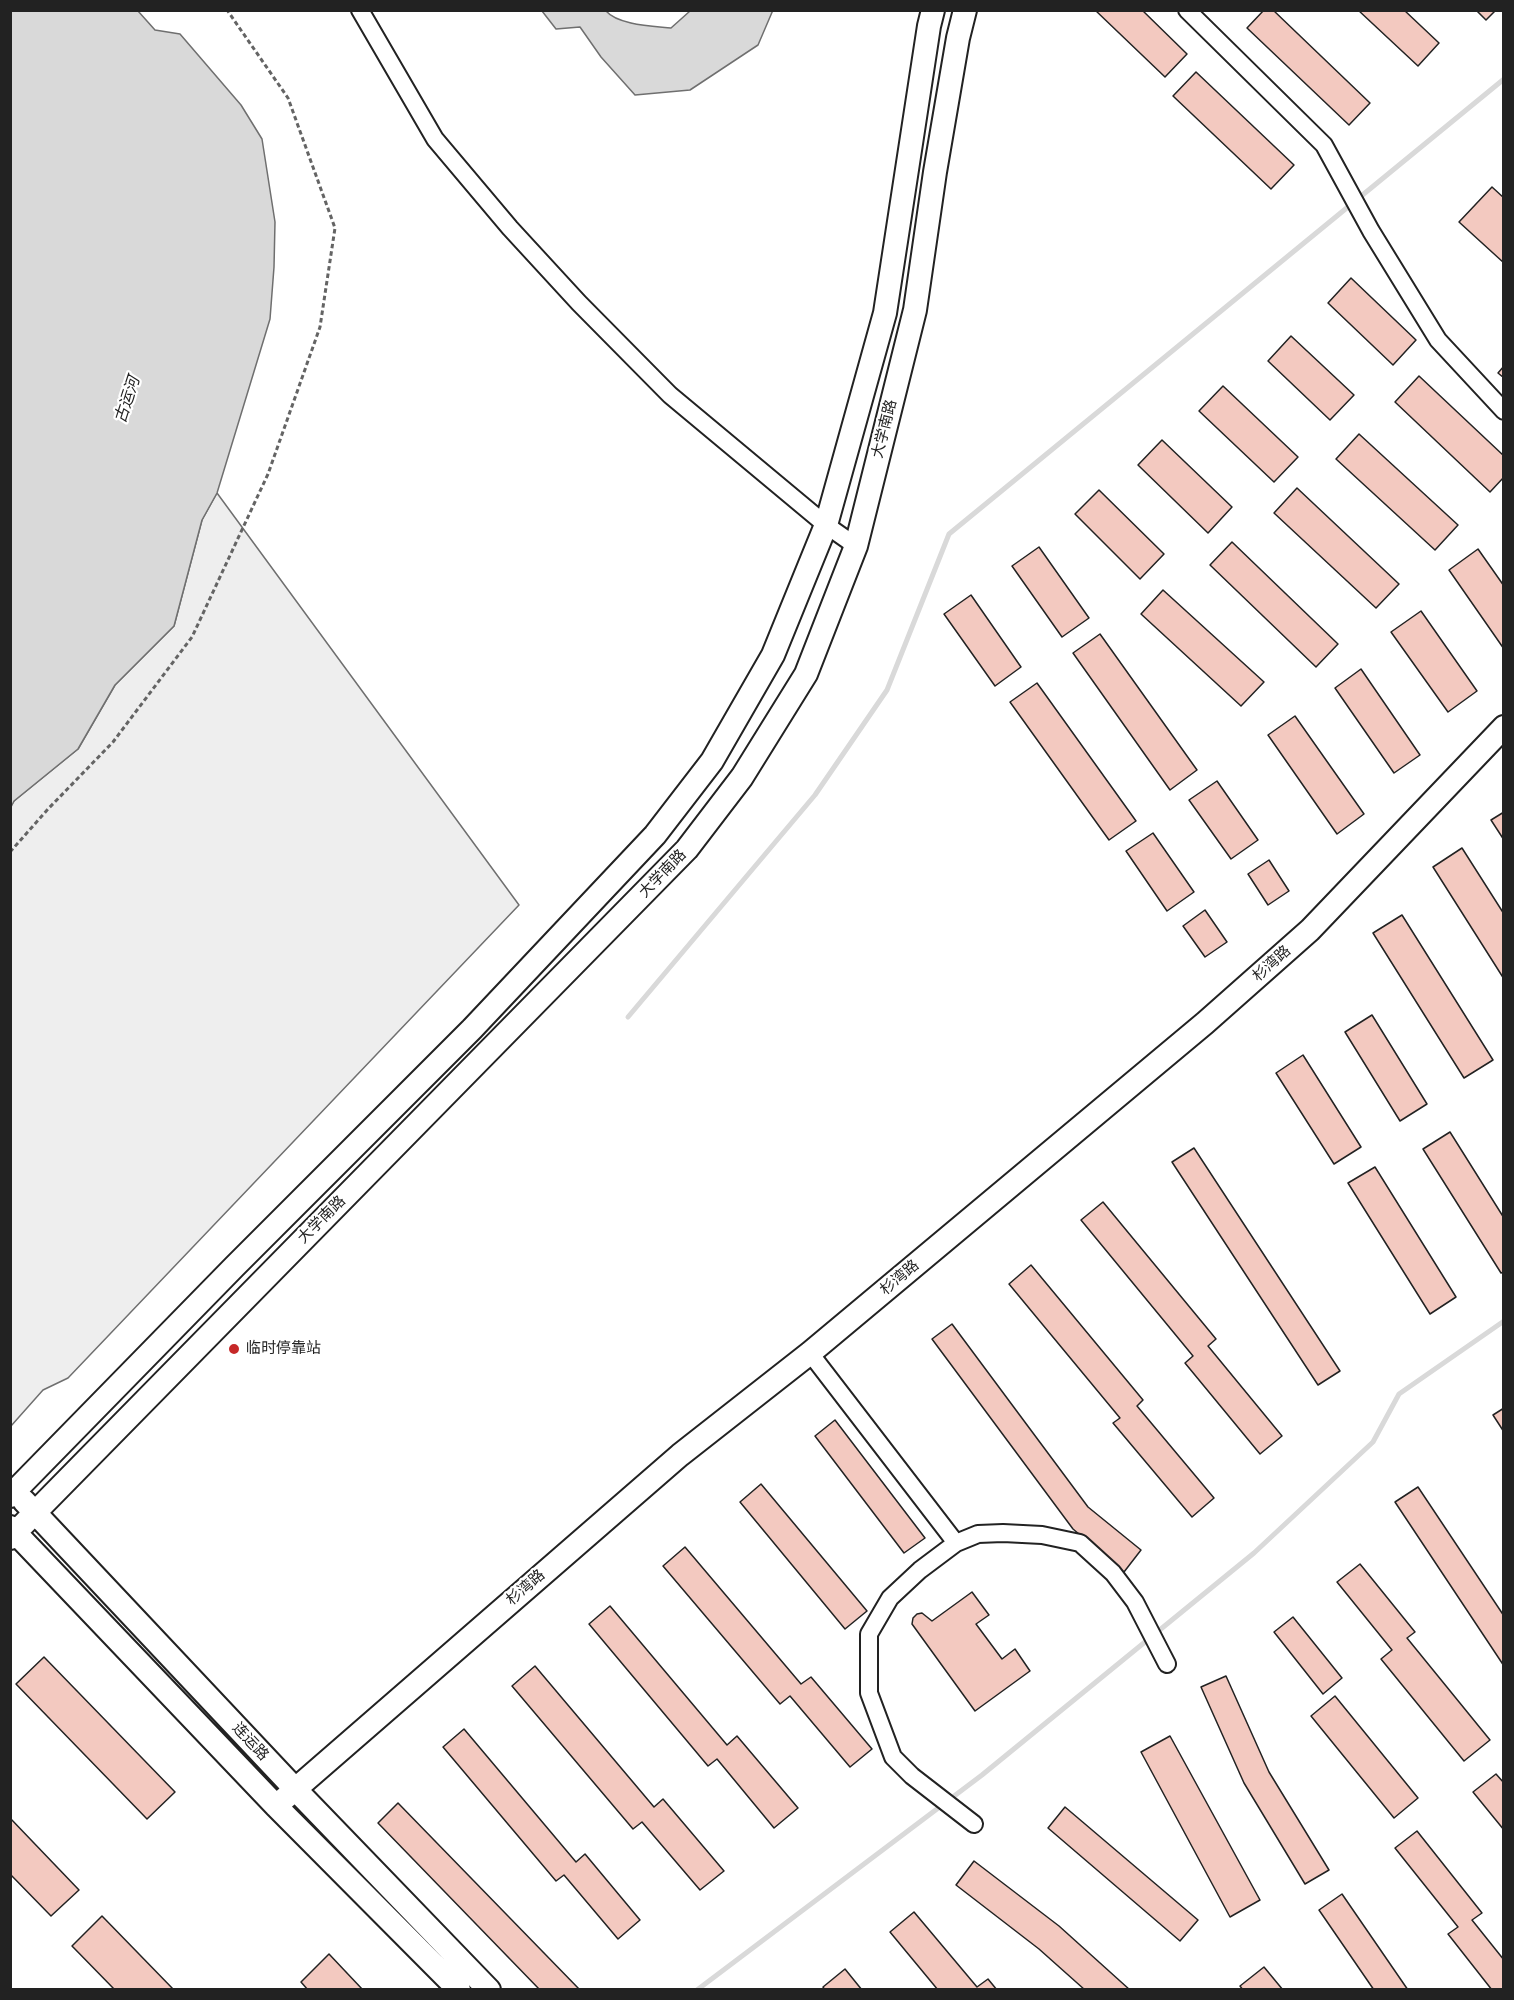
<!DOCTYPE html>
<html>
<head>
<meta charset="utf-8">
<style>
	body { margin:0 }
	#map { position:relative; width:1514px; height:2000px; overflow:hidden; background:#fff; font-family:"DM Sans",sans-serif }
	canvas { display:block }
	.frame { position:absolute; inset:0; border:12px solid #222; pointer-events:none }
</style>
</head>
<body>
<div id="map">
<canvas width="1514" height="2000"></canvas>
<div class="frame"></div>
</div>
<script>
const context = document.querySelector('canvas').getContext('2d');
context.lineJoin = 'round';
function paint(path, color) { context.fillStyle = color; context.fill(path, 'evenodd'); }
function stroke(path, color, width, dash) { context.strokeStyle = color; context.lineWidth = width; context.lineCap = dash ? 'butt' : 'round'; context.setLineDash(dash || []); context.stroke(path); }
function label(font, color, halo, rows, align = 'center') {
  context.font = font + ' "DM Sans","Noto Sans SC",sans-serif'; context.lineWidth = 4.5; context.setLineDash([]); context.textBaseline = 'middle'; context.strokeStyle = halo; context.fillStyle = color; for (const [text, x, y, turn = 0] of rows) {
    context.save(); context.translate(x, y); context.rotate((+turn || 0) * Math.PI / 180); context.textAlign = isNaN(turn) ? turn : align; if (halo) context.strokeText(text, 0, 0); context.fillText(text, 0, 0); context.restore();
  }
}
const green = new Path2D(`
	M217,493L519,905L68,1378L43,1390L11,1426L10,807L14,801L78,749L115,685L174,626L202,520Z`);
const water = new Path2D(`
	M11,10L138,11L155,30L180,34L241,105L262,139L275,222L274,267L270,319L217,493L202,520L174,626L115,685L78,749L14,801L11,807Z
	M773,10L758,45L690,90L635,95L601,57L580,27L556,29L542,11H606C618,25 653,26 671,28L690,11Z`);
const stream = new Path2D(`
	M628,1017L815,795L887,690L949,534L1504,79
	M697,1990L982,1775L1254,1553L1373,1442L1399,1394L1504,1321`);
const building = new Path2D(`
	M1095,10H1142L1187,54L1165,77Z
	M1264,10H1273L1370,103L1349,125L1247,28Z
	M1358,10H1404L1439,43L1418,66Z
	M1476,10H1496L1486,20Z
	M1196,72L1294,165L1271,189L1173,96Z
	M1492,187L1504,198V263L1459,222Z
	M1351,278L1416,340L1393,365L1328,303Z
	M1291,336L1354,395L1330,420L1268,361Z
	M1504,366V378L1498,373Z
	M1419,376L1504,456V477L1490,492L1395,402Z
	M1223,386L1298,457L1274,482L1199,411Z
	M1359,434L1458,525L1435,550L1336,459Z
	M1162,440L1232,507L1208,533L1138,465Z
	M1297,488L1399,584L1376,608L1274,513Z
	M1099,490L1164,554L1140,579L1075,514Z
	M1232,542L1338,644L1316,667L1210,565Z
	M1039,547L1089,618L1062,637L1012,566Z
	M1478,549L1504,586V649L1449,570Z
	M1163,590L1264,682L1241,706L1141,614Z
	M971,595L1021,667L995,686L944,614Z
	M1421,611L1477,691L1448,712L1391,632Z
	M1100,634L1197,770L1170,790L1073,653Z
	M1361,669L1420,755L1394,773L1335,688Z
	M1037,683L1136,821L1109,840L1010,702Z
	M1295,716L1364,814L1337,834L1268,735Z
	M1217,781L1258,840L1231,859L1189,800Z
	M1504,812V840L1491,820Z
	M1153,833L1194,892L1167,911L1126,851Z
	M1462,848L1504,914V979L1433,867Z
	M1269,860L1289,891L1268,905L1248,874Z
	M1205,910L1227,942L1205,957L1183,926Z
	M1402,915L1493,1060L1464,1078L1373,933Z
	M1372,1015L1427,1104L1400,1121L1345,1032Z
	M1303,1055L1361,1147L1334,1164L1276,1073Z
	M1450,1132L1504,1218V1272L1501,1273L1423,1149Z
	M1194,1148L1340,1371L1318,1385L1172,1162Z
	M1375,1167L1456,1297L1430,1314L1348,1183Z
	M1103,1202L1216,1339L1208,1346L1282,1436L1260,1454L1185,1363L1193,1356L1081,1220Z
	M1031,1265L1143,1400L1137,1406L1214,1498L1192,1517L1113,1423L1120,1418L1009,1284Z
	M952,1324L1088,1507L1141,1550L1124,1572L1073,1529L932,1339Z
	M1504,1408V1432L1493,1415Z
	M835,1420L925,1538L904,1553L815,1436Z
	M761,1484L867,1611L845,1629L740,1502Z
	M1418,1487L1504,1616V1666L1395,1502Z
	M685,1547L801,1684L811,1677L872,1749L850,1767L790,1696L780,1704L663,1566Z
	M1360,1564L1415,1632L1407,1638L1490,1740L1464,1761L1381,1659L1392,1650L1337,1582Z
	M972,1592L989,1615L976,1624L1002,1659L1015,1649L1030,1671L975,1711L912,1624L913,1618L917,1614L922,1613L932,1621Z
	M610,1606L727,1745L737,1736L798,1808L774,1828L717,1759L708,1766L589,1624Z
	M1293,1617L1342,1678L1323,1694L1274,1632Z
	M44,1657L175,1792L147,1819L16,1684Z
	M535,1666L654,1807L663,1799L724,1871L700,1890L642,1822L633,1829L512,1686Z
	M1226,1676L1269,1772L1329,1870L1305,1884L1244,1783L1201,1687Z
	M1335,1696L1418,1798L1394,1818L1311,1716Z
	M464,1729L576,1862L585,1854L640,1920L618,1939L564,1875L556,1881L443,1747Z
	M1170,1736L1260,1900L1230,1917L1141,1752Z
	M1496,1774L1504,1783V1830L1473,1792Z
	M398,1803L580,1990H540L378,1823Z
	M1065,1807L1198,1920L1180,1941L1048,1828Z
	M10,1818L79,1890L51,1916L10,1874Z
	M1417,1831L1482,1913L1472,1920L1504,1960V1990H1492L1448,1934L1458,1927L1395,1848Z
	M974,1861L1059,1926L1130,1990H1085L1039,1949L956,1885Z
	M1342,1894L1408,1990H1374L1319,1910Z
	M914,1912L977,1987L988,1979L997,1990H938L890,1932Z
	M102,1916L174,1990H115L72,1946Z
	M329,1954L363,1990H308L301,1982Z
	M1264,1967L1283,1990H1243L1240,1986Z
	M845,1969L862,1990H825L823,1987Z`);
const path = new Path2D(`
	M10,852L48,809L113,742L192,637L268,474L320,327L335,228L288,98L227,10`);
const street = new Path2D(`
	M360,10L435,139L510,228L579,303L670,395L826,525L856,546
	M1187,10L1324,145L1371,231L1438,340L1504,411
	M810,1353L956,1543L978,1534L1003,1533L1042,1535L1080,1543L1113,1573L1135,1602L1167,1664
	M956,1543L920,1570L890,1598L869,1634V1693L893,1757L912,1776L974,1824`);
const secondary = new Path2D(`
	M10,1496L235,1266L472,1029L655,835L712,761L773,655L826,525L885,313L929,26L933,10
	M24,1501L295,1789L489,1990
	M10,1527L276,1806L459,1990
	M10,1538L687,849L742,777L806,674L856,546L915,310L935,172L958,38L965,10
	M276,1806L680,1455L810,1353L1205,1023L1310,930L1504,727`);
const markers = [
	[234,1349,6,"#c62828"]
];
const streetNames = [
	["大学南路",885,429,-76],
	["大学南路",663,874,-46],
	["杉湾路",1272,964,-42],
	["大学南路",322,1220,-45],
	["杉湾路",900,1278,-40],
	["杉湾路",526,1588,-41],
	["连运路",250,1742,47]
];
const poiNames = [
	["临时停靠站",246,1349]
];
const waterNames = [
	["古运河",128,400,-72]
];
paint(green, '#eee');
stroke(green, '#6f6f6f', 1.5);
paint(water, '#d9d9d9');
stroke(water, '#6f6f6f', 1.5);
stroke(stream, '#d9d9d9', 5);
paint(building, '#f3c9c0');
stroke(building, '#222', 1.5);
stroke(street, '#222', 20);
stroke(secondary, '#222', 26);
stroke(path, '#646464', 3, [4.5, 3]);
stroke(street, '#fff', 16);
stroke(secondary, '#fff', 22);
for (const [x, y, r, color] of markers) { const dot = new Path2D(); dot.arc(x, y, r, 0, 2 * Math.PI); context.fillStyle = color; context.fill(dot); stroke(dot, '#fff', 2); }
label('15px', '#222', '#fff', streetNames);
label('15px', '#222', '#fff', poiNames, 'left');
label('italic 16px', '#222', '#fff', waterNames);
</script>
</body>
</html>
